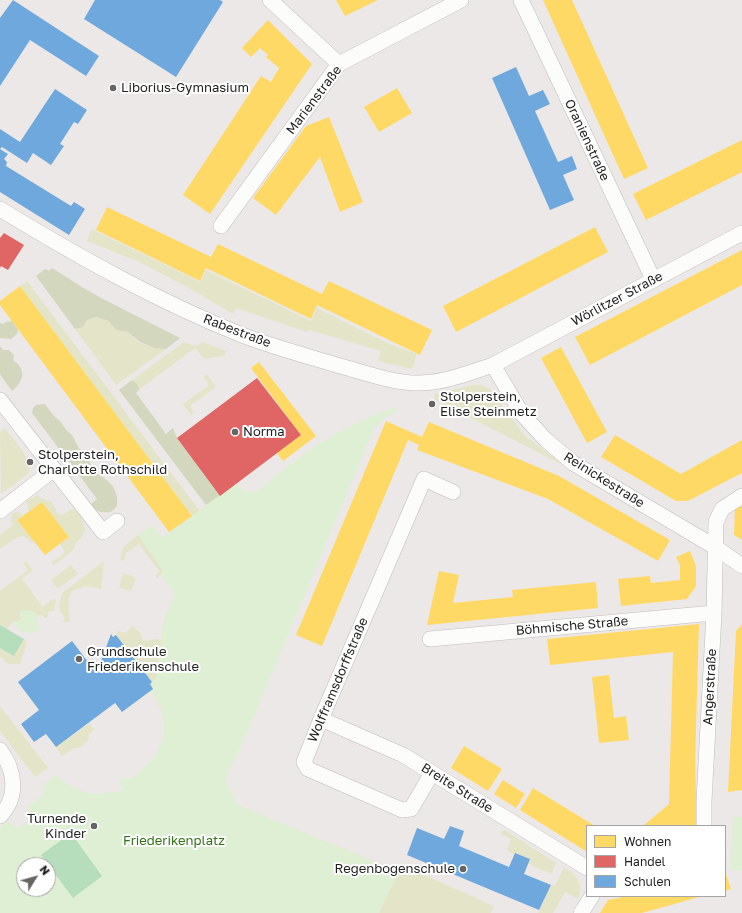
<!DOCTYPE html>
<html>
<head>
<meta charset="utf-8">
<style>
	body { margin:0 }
	#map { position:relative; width:742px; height:913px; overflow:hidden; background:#ece8e7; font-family:"Golos Text",sans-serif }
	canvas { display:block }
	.legend { position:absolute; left:586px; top:825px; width:140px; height:72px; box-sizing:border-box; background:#fff; border:1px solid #a5a5a5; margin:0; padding:5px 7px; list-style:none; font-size:12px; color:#1e1e1e }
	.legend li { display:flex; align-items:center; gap:8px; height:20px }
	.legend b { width:20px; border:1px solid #a5a5a5 }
	.north { position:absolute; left:16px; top:857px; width:40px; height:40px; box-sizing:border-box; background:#fff; border:1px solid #a5a5a5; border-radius:50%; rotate:53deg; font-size:11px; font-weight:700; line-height:16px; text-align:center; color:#1e1e1e }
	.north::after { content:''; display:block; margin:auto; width:14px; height:18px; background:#666564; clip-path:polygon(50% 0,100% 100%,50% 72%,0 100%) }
</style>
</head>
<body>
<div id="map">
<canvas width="742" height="913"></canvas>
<ul class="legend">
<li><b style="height:11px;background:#ffd966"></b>Wohnen</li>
<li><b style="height:11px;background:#e06666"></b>Handel</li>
<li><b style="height:11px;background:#6fa8dc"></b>Schulen</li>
</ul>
<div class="north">N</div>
</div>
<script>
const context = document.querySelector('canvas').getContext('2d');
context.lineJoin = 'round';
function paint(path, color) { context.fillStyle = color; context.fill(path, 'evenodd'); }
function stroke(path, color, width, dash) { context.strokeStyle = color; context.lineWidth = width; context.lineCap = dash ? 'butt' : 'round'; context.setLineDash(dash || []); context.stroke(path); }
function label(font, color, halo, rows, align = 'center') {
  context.font = font + ' "Golos Text",sans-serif'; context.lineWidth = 4; context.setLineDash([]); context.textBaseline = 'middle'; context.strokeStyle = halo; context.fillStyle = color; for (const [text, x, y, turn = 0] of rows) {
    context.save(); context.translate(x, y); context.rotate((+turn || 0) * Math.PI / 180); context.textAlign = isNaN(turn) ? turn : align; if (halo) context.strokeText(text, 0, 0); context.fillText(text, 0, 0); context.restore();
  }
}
const grass = new Path2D(`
	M91,229L200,282L206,270L311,321L317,308L387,343L417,354L412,369L378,361L381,351L309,330L307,332L236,308L233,314L189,288L139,262L87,241Z
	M27,281L214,530L179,566L155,528L162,538L192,516L20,286Z
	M96,317L110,321L116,330L128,332L140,343L154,348L166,349L116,385L75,329L83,327L87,320Z
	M184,342L195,346L203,342L226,351L224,356L204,359L195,348L139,390L138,385L132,380Z
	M207,374L216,387L190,406L194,412L191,415L183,404L209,385L203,377Z
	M472,385H481L490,389L525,436L561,463L557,462L434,399L435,394Z
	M5,428C13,439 35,461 28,474L1,494L0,432Z
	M37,495L42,499L44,498L47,501L50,500L56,509V512L62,515L74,508L81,517L84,525L85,531L80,539L75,544L73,550L70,553L56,564L53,565L51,563L65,552L60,544L69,537L42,502L29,511L26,501Z
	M17,511L23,515L17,520L35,543C30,543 29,539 25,537C16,534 7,545 0,549V535L13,525L11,522V515Z
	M141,533L164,571L157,578L155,576L159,571L139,544L126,553L124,561L120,560L123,547Z
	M26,561L33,570L22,579L43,607L53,599L56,600L54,611H49L47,618H45L42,615H37L33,611L21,620L13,622L7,629L0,625V591L28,570L23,562Z
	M104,561L101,589L86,586L72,591L68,601L70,622H63L65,618C56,608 60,605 62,593Z
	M71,565L78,574L58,589L51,580Z
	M123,573L136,578L131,591L119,588Z
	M168,608L161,710L155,698L150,691L153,689L150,684L152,682L116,635L118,631L125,633L133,626L141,634L143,641L156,639L161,640L163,626Z
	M24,639L27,643L20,664H8L0,656V648L14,656Z
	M0,706L48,768L35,777L0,731Z
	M90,723L94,730L89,735L88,741L79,748H74L62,756L56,747Z
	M290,827L399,871L402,865L494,906L491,913H302Z
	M505,830L556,863L551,874L528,864L529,859L515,853L514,855L507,850L511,839L501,834L502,831Z
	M564,867C576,875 585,883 578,899L565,892L553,913H538L551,885L555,886Z`);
const forest = new Path2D(`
	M52,268L82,287L103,299L180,338L166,349L154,348L140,342L128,332L116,330L109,321L96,317L87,320L83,327L75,329L36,276L45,269L49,271Z
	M12,321L18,330L17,334L11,339L0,338V323L3,324L6,322Z
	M0,346L3,350H9L14,355L13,360C27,370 24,381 12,391L0,374Z
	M132,380L138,385L139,390L136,393L166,434L173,428L177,438L220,496L206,505L119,390Z
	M45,404L54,416L61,422L66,430L72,435L84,458L90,462C93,480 120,476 117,506L111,512C102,513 96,512 90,505L97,499L32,413L33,408L36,405Z`);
const park = new Path2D(`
	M401,406L374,428L251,724L225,780L231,790L236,804L399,872L379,913H0V827L8,821L19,828L29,820L27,807L43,795V785L57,775C75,794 98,797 123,790L119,780L127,777L129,780C162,757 178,727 150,691L153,689L150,684L156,678L163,626L174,593L161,574L163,571L138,535L150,527L155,528L162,538L236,483L244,491L256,493C297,455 347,421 401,406ZM24,865H48V889H24Z
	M23,610L33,611L37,615L39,630L32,633L20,631L13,622L21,620L20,612Z
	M733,816L742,817V871L730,869Z`);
const pitch = new Path2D(`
	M0,625L24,639L14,656L0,648Z
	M71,833L102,876L73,898L41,855Z`);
const homes = new Path2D(`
	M336,0H378L345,16Z
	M543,0H572L648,168L624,179Z
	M268,20L312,64L210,214L183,195L261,76L271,82L279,68L266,57L268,55L260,48L251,57L242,48Z
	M397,88L412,113L379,132L364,107Z
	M329,117L363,202L340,212L320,157L276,215L253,198L306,126Z
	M742,140V172L646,220L633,194Z
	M107,207L211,257L218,244L322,294L329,281L432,330L420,355L317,305L311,319L206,268L200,281L96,230Z
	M595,227L608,252L456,332L443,306Z
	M742,250V285L590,365L575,337Z
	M20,286L192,516L169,532L0,305V301Z
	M561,347L607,432L587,443L541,358Z
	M259,362L316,436L283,461L277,453L301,435L251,368Z
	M386,421L422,437L429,422L559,476L670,540L658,561L548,499L417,450L419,445L408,440L322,646L296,635Z
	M615,435L681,474L742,440V473L688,501H676L601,457Z
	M42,502L69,537L45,555L17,520Z
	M742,503V540L734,535L735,507Z
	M690,551L696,566V586L687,599L621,606L618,579L650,576L651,583L680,580V565L676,557Z
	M439,571L459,575L453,603L513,597L512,590L596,582L598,608L427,625Z
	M699,624L695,761L697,825L643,826L669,804L673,652L550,665L547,639Z
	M742,624V790L728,792L736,631Z
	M609,675L614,718L626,716L629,740L599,743L592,677Z
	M464,746L502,769L488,791L451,768Z
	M503,780L525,794L516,808L494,794Z
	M533,788L595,826H587V852L520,810Z
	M725,871L731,889L725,891Z
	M629,896H703L642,913H600L608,900Z`);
const shops = new Path2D(`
	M4,233L24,245L8,270L1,266L0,268V238Z
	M257,378L301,435L220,496L177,438Z`);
const schools = new Path2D(`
	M13,0L99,56L86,76L30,40L0,86V18Z
	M95,0H220L223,2L176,77L84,19Z
	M516,67L529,96L543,90L550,104L535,111L558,162L572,156L577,169L563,175L574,200L550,210L492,78Z
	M55,89L87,110L78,124L74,122L60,144L64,146L51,165L33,153L27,163L2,147L0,149V129L20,142Z
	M0,149L8,154L4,159L7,162L6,166L71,206L74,202L85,209L69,235L0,192Z
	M111,634L113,637L116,635L152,682L150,684L153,689L122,712L115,703L56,747L46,734L34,742L21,724L39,710L18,682L72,641L94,670L99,666Z
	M450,826L464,831L459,846L509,867L515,853L530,859L524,874L551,885L539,910L407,855L417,828L444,839Z`);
const minor = new Path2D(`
	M270,0L339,64
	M521,0L653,279
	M0,209C77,256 157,301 242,335C273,347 307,356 340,366C363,372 396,384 420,383C446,382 469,373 493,365L742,233
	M221,226L339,64L461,0
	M493,365L522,414L546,440L573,463L715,547L742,566
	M0,400L103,532L117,521
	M0,511L54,469
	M430,639L714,613
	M321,719L403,755L587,868
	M0,750C15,770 19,797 0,816
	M432,773L411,809L402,810L308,769L304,762L321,719L424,479L453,492
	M704,826V801L714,613L716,522L722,509L742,496
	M581,913L592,896`);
const markers = [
	[113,88,4,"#666564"],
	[432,404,4,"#666564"],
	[235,432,4,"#666564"],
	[30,462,4,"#666564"],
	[79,659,4,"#666564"],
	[94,826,4,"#666564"],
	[463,869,4,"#666564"]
];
const poiNames = [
	["Liborius-Gymnasium",121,88],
	["Stolperstein,",440,397],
	["Elise Steinmetz",440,412],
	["Norma",243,432],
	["Stolperstein,",38,455],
	["Charlotte Rothschild",38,470],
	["Grundschule",87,652],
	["Friederikenschule",87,667],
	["Turnende",86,819,"right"],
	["Kinder",86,834,"right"],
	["Regenbogenschule",455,869,"right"]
];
const streetNames = [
	["Marienstraße",314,100,-53],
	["Oranienstraße",587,140,65],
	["Wörlitzer Straße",617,299,-28],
	["Rabestraße",237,331,21],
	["Reinickestraße",604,480,32],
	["Böhmische Straße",572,626,-5],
	["Wolfframsdorffstraße",338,680,-67],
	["Angerstraße",710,687,-87],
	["Breite Straße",457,788,32]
];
const parkNames = [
	["Friederikenplatz",174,841]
];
paint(grass, '#e4e5c8');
paint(forest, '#d2d7be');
paint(park, '#dfefd4');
paint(pitch, '#b6debc');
paint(homes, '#ffd966');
paint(shops, '#e06666');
paint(schools, '#6fa8dc');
stroke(minor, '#bebcbc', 16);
stroke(minor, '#fcfcfb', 15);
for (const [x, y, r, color] of markers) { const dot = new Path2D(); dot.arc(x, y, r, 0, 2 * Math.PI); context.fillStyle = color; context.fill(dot); stroke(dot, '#fff', 1.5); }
label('13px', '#1e1e1e', '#fff', poiNames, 'left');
label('13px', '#1e1e1e', '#fff', streetNames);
label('13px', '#347216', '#fff', parkNames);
</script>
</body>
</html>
